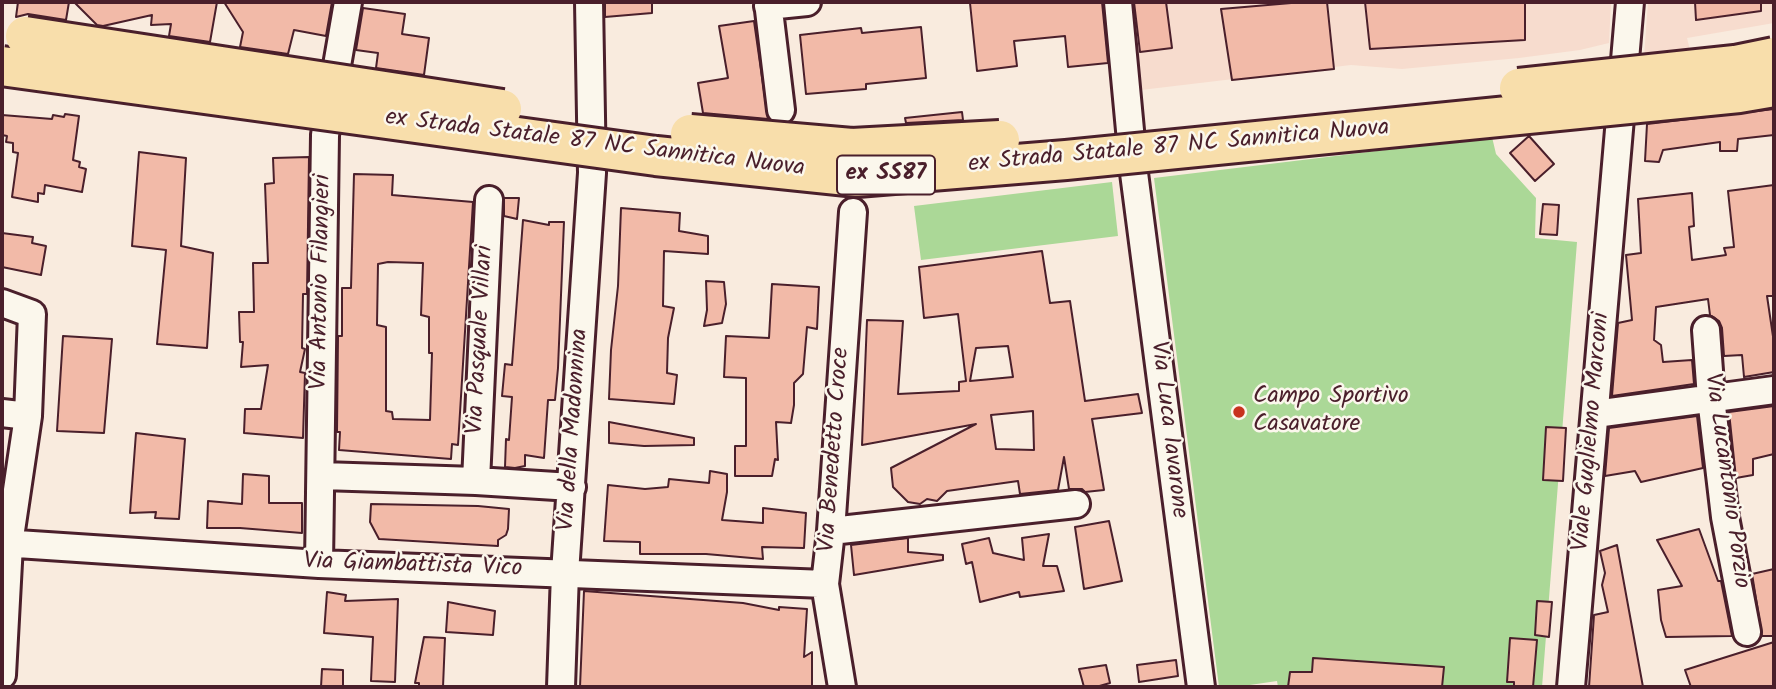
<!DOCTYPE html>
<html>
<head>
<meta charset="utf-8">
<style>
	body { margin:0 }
	#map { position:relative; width:1776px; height:689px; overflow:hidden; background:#f9ebde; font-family:Kalam,sans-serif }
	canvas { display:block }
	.frame { position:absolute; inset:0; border:4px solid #4a1f2b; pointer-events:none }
</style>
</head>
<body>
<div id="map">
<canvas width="1776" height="689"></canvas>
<div class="frame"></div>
</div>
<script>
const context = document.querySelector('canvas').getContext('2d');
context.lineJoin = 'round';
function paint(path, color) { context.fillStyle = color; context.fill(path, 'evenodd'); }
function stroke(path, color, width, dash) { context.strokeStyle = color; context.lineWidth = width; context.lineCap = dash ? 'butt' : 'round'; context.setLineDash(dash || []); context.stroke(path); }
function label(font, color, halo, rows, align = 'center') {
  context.font = font + ' Kalam,sans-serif'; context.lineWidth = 5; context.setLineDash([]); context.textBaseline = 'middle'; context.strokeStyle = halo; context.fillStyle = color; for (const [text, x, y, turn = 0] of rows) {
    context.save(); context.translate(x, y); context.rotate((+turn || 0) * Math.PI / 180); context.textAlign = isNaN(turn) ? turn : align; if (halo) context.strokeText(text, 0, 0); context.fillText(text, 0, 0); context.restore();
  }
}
const built = new Path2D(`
	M1132,2H1611L1609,43L1580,50L1519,58L1402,69L1351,65L1141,90Z
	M1648,2H1774V23L1687,38L1690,50L1644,57Z`);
const green = new Path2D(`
	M1492,137L1496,154L1536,198L1535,238L1577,242L1542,687H1278L1277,681L1236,687H1219L1154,178Z
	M1112,182L1118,236L921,260L914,206Z`);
const building = new Path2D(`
	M18,2H69L66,20L28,14L16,17Z
	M74,2H217L210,42L169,36L171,24L151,25L152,15L103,26L97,25Z
	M224,2H332L326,36L294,30L288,54L240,47L243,32Z
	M605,2H652V13L605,17Z
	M984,2H1102L1108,63L1068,67L1065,36L1014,41L1017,66L977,71L970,3Z
	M1134,2H1166L1172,48L1140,52Z
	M1303,2H1327L1334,69L1232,80L1221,9Z
	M1365,2H1525V40L1370,49Z
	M1695,2H1761V11L1696,20Z
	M363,8L405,14L402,34L429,38L424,75L376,68L378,53L356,50Z
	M754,21L768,119L703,113L698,83L728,78L719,26Z
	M921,27L926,78L866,84V89L806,94L800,35L861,28L862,33Z
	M1774,109V135L1738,139L1737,151H1720V142L1663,150L1659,162L1645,161L1647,124Z
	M962,112L963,120L906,123L905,118Z
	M65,114L79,116L73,160L80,162L79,167L86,169L82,192L45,185L44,194L38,193V202L12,197L18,153L13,152V143L6,142L7,136L2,135V115L52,119L53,115L64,117Z
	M1529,136L1554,164L1535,181L1510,153Z
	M139,152L186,158L181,246L213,253L207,348L157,344L166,250L132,246Z
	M309,157L307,294H303L302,348L305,349L300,372L305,373L303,438L244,433L245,409H261L268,365L241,367L243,342H240L239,312H254L253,263H268L265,184L274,183L273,158Z
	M354,174L393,175L392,195L473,202L458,445L452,444L451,459L339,450L340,432H337L338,336H342V288H351ZM388,262L423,263L421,315L429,317V353H432L430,420L393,419L392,412L386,411V327L377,325L378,264Z
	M1774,185V296H1767L1774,343V372L1744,377L1742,355L1724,356L1722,328L1719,321L1710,315L1708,299L1656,307L1654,340L1661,345L1663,362L1692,360L1694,384L1612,396L1618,323L1632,320L1626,255L1641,253L1638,199L1692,193L1694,226L1689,227L1692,260L1726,255L1724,248L1734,247L1728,191Z
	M504,198H519L517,219L504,216Z
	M1543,204L1559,205L1557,235L1540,234Z
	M621,208L680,213L679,231L708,236V254L664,251L663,306L674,308L668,338L667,373L677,375L674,404L609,399L611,350L618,286Z
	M523,220L549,225V222H564L558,368L555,400H548L544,458L525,455V466L515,468L505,467L506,439L509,440L512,397L502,396L505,364L512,365Z
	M2,233L33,237L32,243L46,246L41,275L2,267Z
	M1042,251L1050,303L1070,301L1085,401L1138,394L1142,413L1092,419L1104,490L1085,492L1082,489H1069L1064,457L1058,490L1020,494L1018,481L947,491L937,501L927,499L920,504L908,502L893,487L891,468L976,424L862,445L867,320L903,321L898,394L959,391V382L966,381L958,314L924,318L919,267ZM1008,346L1013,377L970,381L976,348ZM1033,411L1034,450L996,449L991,415Z
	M706,281L724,282L726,304L722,323L704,326L707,310Z
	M772,284L819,287L817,329L807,327L803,374L794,383V405L791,423L776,422L778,460L775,459L772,476H735V446H746V378L724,377L726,336L769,338Z
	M63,336L112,339L104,433L57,431Z
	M1774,406V454L1753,459V475L1736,478L1729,412Z
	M1697,416L1703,468L1641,482L1635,471L1605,476L1609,428Z
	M609,422L694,438V445L644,446L609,443Z
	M1546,427L1566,428L1563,481L1543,480Z
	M136,433L185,439L179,519L155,518L156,512L130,513Z
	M710,471L727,474V492L722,520L763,523V508L806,513L804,548L762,547L763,559L706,554H640V542L604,541L608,485L645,489L668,487L669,479L709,483Z
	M243,474L269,476V503H302V533L240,528H207L208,501L242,504Z
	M371,504L478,506L509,509L508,529L506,535L498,540V546L379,539L370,522Z
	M1109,521L1122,581L1084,589L1075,527Z
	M1699,529L1718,581H1721L1732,636L1666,637L1661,620L1658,590L1682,586L1657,540Z
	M1049,534L1043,566H1057L1064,591L1020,597L1019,592L980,602L972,562L966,564L962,544L989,538L993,553L1024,560L1022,538Z
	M908,538V552L943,555V560L854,575L851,545Z
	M1617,545L1643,687H1589L1594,615L1608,612L1602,585L1605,573L1600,551Z
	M1774,569V636H1762L1752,574Z
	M584,591L743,603L779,610V607L807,609L804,657L812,652V687H580Z
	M327,592L346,595L345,601L398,599L395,682L371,681L373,637L324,633Z
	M1537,601L1552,602L1549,637L1535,635Z
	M448,602L495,611L493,635L446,632Z
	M424,637L445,638L443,687H419V683H415Z
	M1510,638L1537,640L1533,687H1514V682H1507Z
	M1774,642V687H1691L1685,670Z
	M1313,658L1444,667L1442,687H1288L1290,672H1312Z
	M1176,660L1178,676L1139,682L1137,665Z
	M1106,665L1110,683L1096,687H1084L1079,669Z
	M322,669L343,670V687H321Z`);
const minor = new Path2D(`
	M768,2L781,110
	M1118,2L1134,173L1201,687
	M768,6L807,2
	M2,303L32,314L28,416L9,544L2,675
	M1706,330L1711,398L1725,517L1747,632
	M2,413L28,416
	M1595,414L1774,390
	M322,476L476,481L572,487
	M476,481L489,200
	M831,531L1076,504
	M2,543L319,564L825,584
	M319,564L325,135L348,2
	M561,687L565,573L592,173L589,2
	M842,687L825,584L831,531L853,212
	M1571,687L1630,2`);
const highwayBridge = new Path2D(`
	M25,36L502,109
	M2,66L656,156L857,177L1066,160L1739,93L1774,87
	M1519,88L1735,65L1774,57
	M690,134L852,148L1000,140`);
const markers = [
	[1239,412,7,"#c8321e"]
];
const shields = [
	[886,175,98]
];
const shieldNames = [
	["ex SS87",886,175]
];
const streetNames = [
	["ex Strada Statale 87 NC Sannitica Nuova",595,145,7],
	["ex Strada Statale 87 NC Sannitica Nuova",1179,148,-5],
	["Via Antonio Filangieri",323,282,-89],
	["Via Pasquale Villari",482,340,-87],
	["Via della Madonnina",575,430,-86],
	["Via Luca Iavarone",1167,430,83],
	["Viale Guglielmo Marconi",1593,432,-85],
	["Via Benedetto Croce",836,450,-86],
	["Via Lucantonio Porzio",1725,481,82],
	["Via Giambattista Vico",413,567,2]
];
const poiNames = [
	["Campo Sportivo",1253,398],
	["Casavatore",1253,426]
];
paint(built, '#f7dcce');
paint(green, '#abd897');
paint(building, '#f2baa8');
stroke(building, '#4a1f2b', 2);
stroke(minor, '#4a1f2b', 32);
stroke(minor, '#fbf7ec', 26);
stroke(highwayBridge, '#4a1f2b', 44, []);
stroke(highwayBridge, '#f8deab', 38);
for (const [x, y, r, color] of markers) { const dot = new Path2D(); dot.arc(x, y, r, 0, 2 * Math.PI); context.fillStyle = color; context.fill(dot); stroke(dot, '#fbf7ec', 2.5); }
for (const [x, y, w] of shields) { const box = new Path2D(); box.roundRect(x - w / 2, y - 19.5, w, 39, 5); context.fillStyle = '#fbf7ec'; context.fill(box); stroke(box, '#4a1f2b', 2); }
label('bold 23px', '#4a1f2b', null, shieldNames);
label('24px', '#4a1f2b', '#fbf7ec', streetNames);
label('24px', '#4a1f2b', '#fbf7ec', poiNames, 'left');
</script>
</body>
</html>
